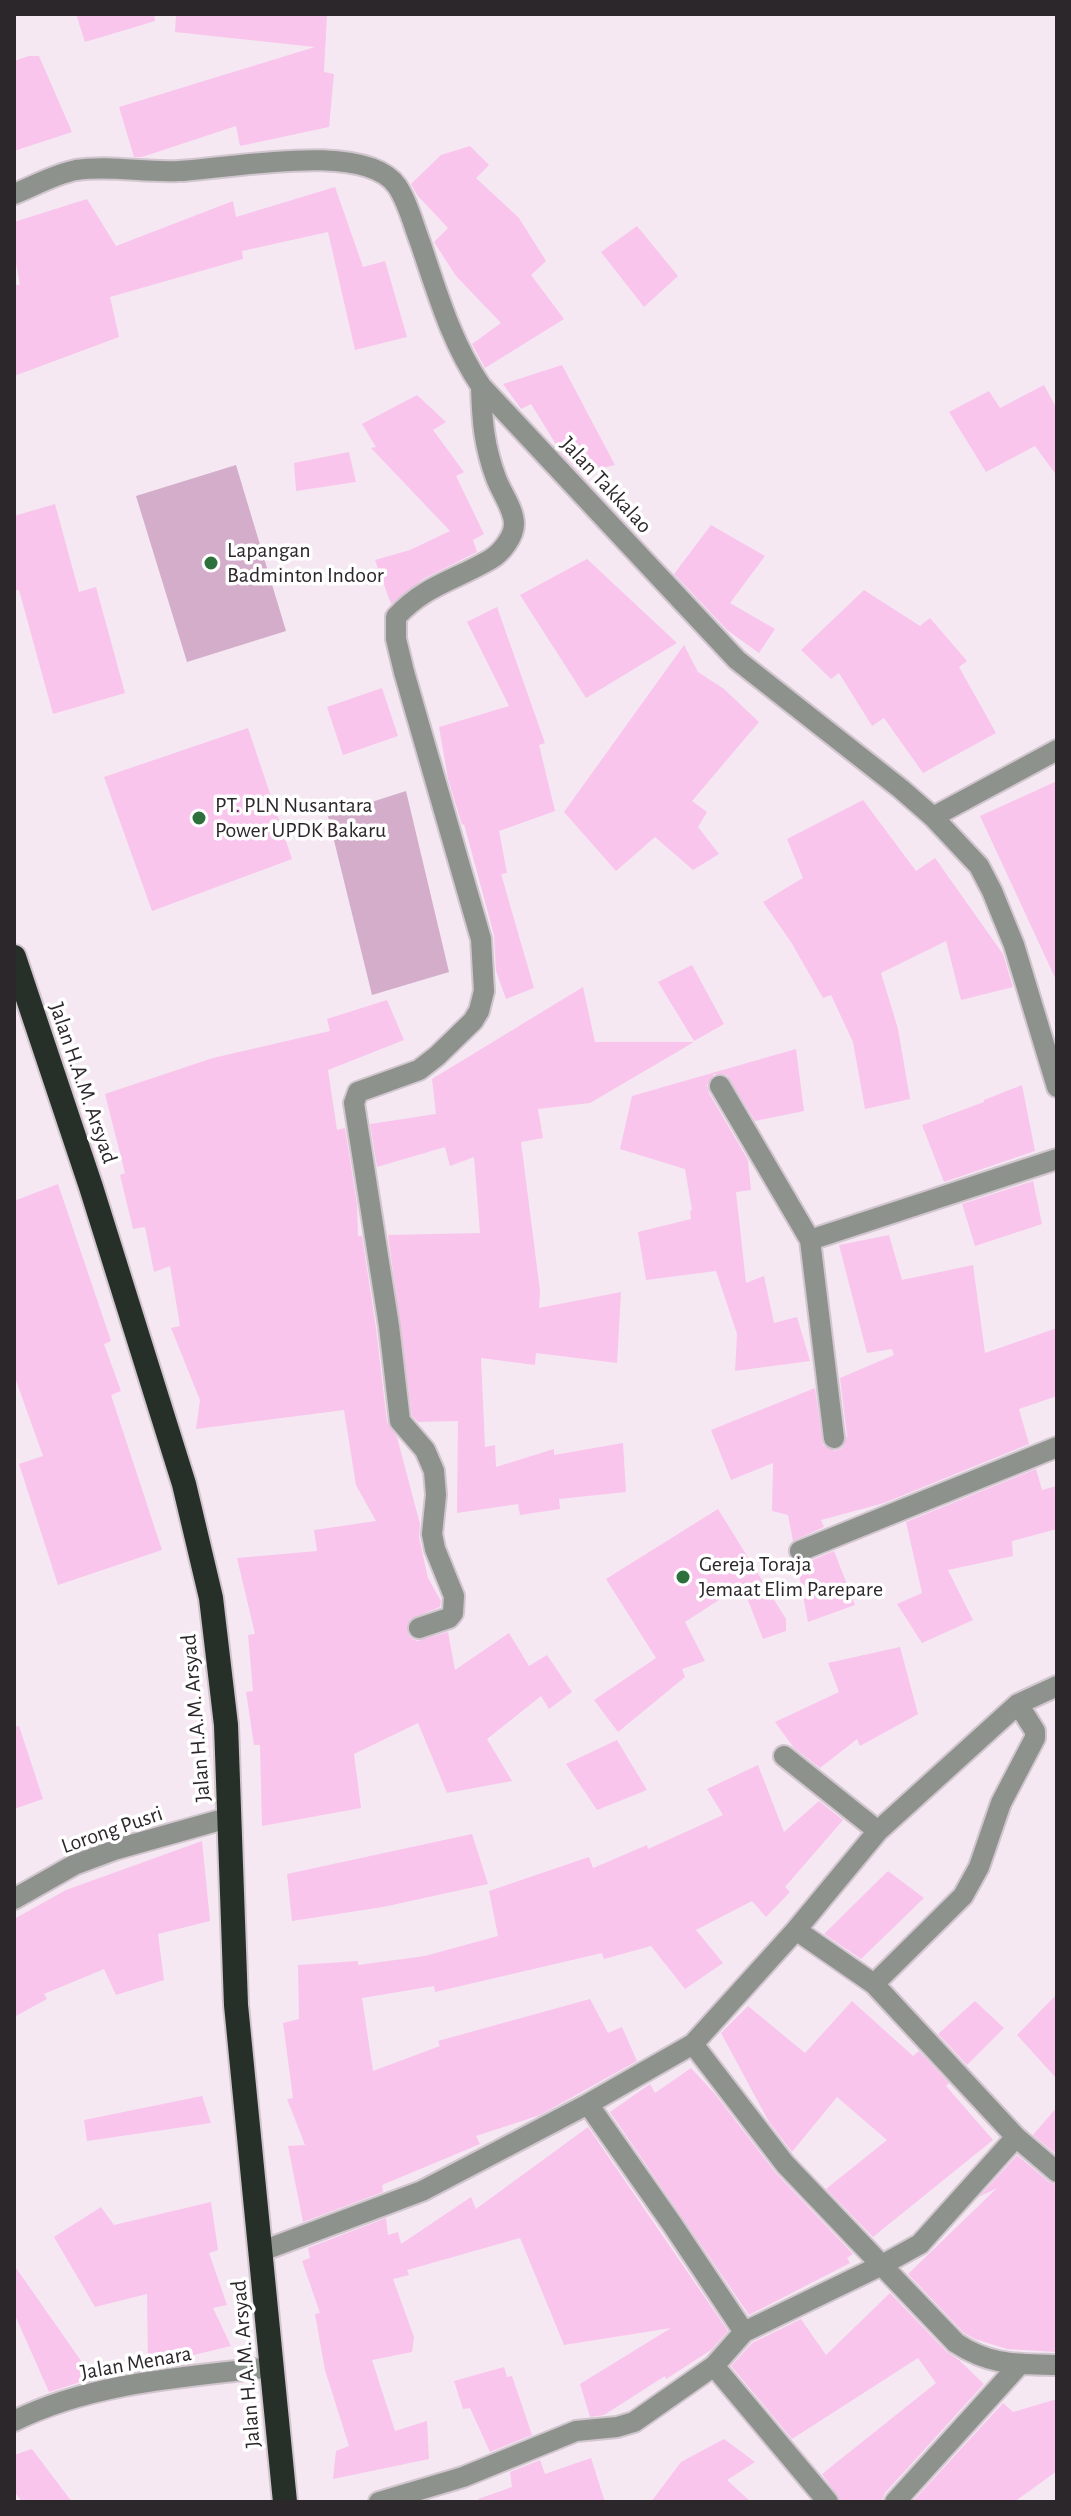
<!DOCTYPE html>
<html>
<head>
<meta charset="utf-8">
<style>
	body { margin:0 }
	#map { position:relative; width:1071px; height:2516px; overflow:hidden; background:#f5e8f2; font-family:"Alegreya Sans",sans-serif }
	canvas { display:block }
	.frame { position:absolute; inset:0; border:16px solid #2c272b; pointer-events:none }
</style>
</head>
<body>
<div id="map">
<canvas width="1071" height="2516"></canvas>
<div class="frame"></div>
</div>
<script>
const context = document.querySelector('canvas').getContext('2d');
context.lineJoin = 'round';
function paint(path, color) { context.fillStyle = color; context.fill(path, 'evenodd'); }
function stroke(path, color, width, dash) { context.strokeStyle = color; context.lineWidth = width; context.lineCap = dash ? 'butt' : 'round'; context.setLineDash(dash || []); context.stroke(path); }
function label(font, color, halo, rows, align = 'center') {
  context.font = font + ' "Alegreya Sans",sans-serif'; context.lineWidth = 7; context.setLineDash([]); context.textBaseline = 'middle'; context.strokeStyle = halo; context.fillStyle = color; for (const [text, x, y, turn = 0] of rows) {
    context.save(); context.translate(x, y); context.rotate((+turn || 0) * Math.PI / 180); context.textAlign = isNaN(turn) ? turn : align; if (halo) context.strokeText(text, 0, 0); context.fillText(text, 0, 0); context.restore();
  }
}
const green = new Path2D(`
	M236,465L286,631L187,662L136,496Z
	M406,791L449,972L372,995L328,816Z`);
const building = new Path2D(`
	M76,14H154L155,21L85,42Z
	M176,14H327L324,72L334,74L329,127L240,146L236,126L142,157H134L119,107L315,47L175,32Z
	M29,56H39L72,132L14,151V61Z
	M470,146L489,165L476,178L519,218L546,261L531,275L564,319L485,368L472,344L501,323L456,276L434,242L448,228L417,195L411,184L441,155Z
	M335,187L363,267L385,261L407,337L355,350L328,232L242,251L243,259L110,297L119,337L14,376V285H20L14,253V222L87,199L116,246L233,201L236,217Z
	M637,226L678,276L644,307L601,252Z
	M562,365L615,465L580,473L562,454L531,404L521,409L503,384Z
	M1044,385L1057,409V476L1035,446L986,472L949,412L989,391L1000,408Z
	M417,395L446,422L433,430L464,472L456,476L484,534L473,540L477,552L423,579L391,604L375,560L410,550L450,531L371,448L376,447L362,424Z
	M349,452L356,482L296,491L294,463Z
	M55,504L79,592L96,587L125,693L53,714L19,590L14,591V516Z
	M711,525L765,556L730,603L775,629L759,653L727,630L674,574Z
	M587,559L677,643L586,698L520,595Z
	M864,590L920,626L930,618L967,661L959,667L996,733L923,773L884,718L872,726L839,673L831,679L801,650Z
	M497,607L545,743L539,745L555,811L499,831L507,873L501,874L534,988L506,999L496,971L494,935L464,824L462,825L448,779L439,727L509,706L467,622Z
	M684,645L698,672L724,689L759,722L692,801L707,812L698,827L719,854L693,870L655,837L616,871L564,812Z
	M382,688L398,736L343,755L327,707Z
	M248,728L292,859L152,911L104,777Z
	M1057,781V982L980,816Z
	M863,800L916,871L935,858L1003,954L1013,987L961,1000L946,941L881,973L898,1029L910,1099L865,1109L853,1042L831,995L823,998L791,942L763,902L803,878L787,839Z
	M692,965L724,1024L694,1041L658,982Z
	M583,987L595,1042H694L590,1103L538,1109L543,1138L521,1142L540,1291L539,1308L621,1292L617,1363L536,1353L535,1365L481,1358L485,1447L495,1445L496,1467L554,1449V1455L623,1443L626,1492L559,1499L560,1509L520,1515L518,1504L457,1513L458,1421L418,1422L412,1416L388,1235L480,1233L474,1157L450,1166L445,1147L377,1167L370,1124L436,1114L432,1079Z
	M387,1000L404,1040L328,1070L337,1130L345,1128L357,1204L358,1236H362L376,1328L387,1422L397,1437L420,1524L419,1537L428,1578L441,1601L440,1607L410,1619L407,1631L410,1637L417,1641L448,1632L455,1670L509,1633L529,1666L547,1655L572,1692L549,1709L541,1696L487,1739L512,1781L447,1793L418,1723L354,1754L361,1808L262,1826L260,1745H254L246,1692L253,1691L248,1635L255,1634L237,1558L317,1551L314,1530L376,1521L356,1485L344,1410L196,1429L200,1400L171,1328L180,1326L170,1266L154,1272L145,1227L133,1229L120,1175L125,1173L105,1094L213,1058L330,1031L327,1019Z
	M796,1049L804,1111L755,1121L727,1075L714,1074L707,1085L709,1093L748,1160L751,1190L736,1192L746,1283L764,1276L774,1323L797,1317L810,1361L735,1371L737,1334L716,1271L646,1280L638,1232L691,1219L690,1211L692,1210L685,1169L620,1149L632,1096Z
	M1022,1085L1035,1151L944,1182L922,1125L984,1102V1100Z
	M1033,1181L1042,1224L975,1246L962,1204Z
	M58,1184L111,1341L104,1344L121,1391L111,1395L162,1550L58,1585L19,1464L43,1456L14,1375V1201Z
	M889,1235L902,1280L973,1265L985,1353L1057,1328V1396L1019,1409L1029,1444L884,1503L821,1520L824,1527L793,1541L788,1515L772,1511L773,1463L731,1480L711,1430L815,1388L823,1445L835,1451L842,1448L847,1436L840,1378L894,1355L892,1349L867,1353L839,1245Z
	M1036,1469L1042,1490L1057,1486V1529L1012,1541L1013,1556L948,1570L973,1620L922,1643L897,1604L922,1593L906,1522Z
	M718,1509L786,1619V1631L763,1639L742,1585L685,1622L705,1661L682,1669L685,1677L618,1732L594,1700L656,1658L606,1579Z
	M834,1551L855,1605L808,1622L797,1564L805,1563Z
	M900,1647L918,1714L860,1746L857,1739L820,1768L794,1748L775,1722L839,1692L828,1663Z
	M19,1726L43,1799L14,1809V1727Z
	M617,1740L647,1790L597,1810L566,1764Z
	M758,1765L784,1832L819,1801L843,1820L785,1887L790,1892L766,1917L752,1901L696,1930L723,1963L685,1989L651,1946L604,1959L602,1953L435,1992L434,1986L362,1998L373,2071L440,2046L438,2041L590,1999L608,2033L622,2027L637,2061L540,2115L476,2136L480,2144L382,2185L383,2192L303,2222L288,2146L305,2145L287,2099L293,2098L283,2023L299,2019L298,1965L358,1961V1965L425,1956L498,1936L489,1891L589,1857L593,1868L647,1845L648,1849L723,1815L707,1789Z
	M472,1834L488,1884L383,1907L292,1921L287,1874Z
	M202,1841L210,1921L158,1934L164,1980L116,1995L104,1969L44,1994L47,1999L14,2017V1919L66,1890Z
	M888,1871L924,1898L861,1959L824,1934Z
	M1057,1994V2079L1017,2035Z
	M852,2001L913,2056L919,2051L949,2083L946,2086L993,2140L873,2237L826,2189L887,2140L837,2097L792,2152L769,2122L721,2033L748,2006L805,2053Z
	M975,2001L1004,2028L967,2065L938,2034Z
	M691,2068L715,2094L775,2172L853,2254L847,2258L850,2263L749,2315L610,2112L650,2084L655,2093Z
	M202,2096L211,2123L87,2141L84,2120Z
	M1057,2107V2155L1033,2135Z
	M588,2127L728,2331L711,2350L666,2379L665,2376L604,2415L590,2417L580,2384L671,2328L564,2345L520,2238L407,2270L409,2275L393,2279L414,2337L412,2352L372,2360L395,2431L427,2421L429,2459L333,2479L336,2451L349,2446L325,2370L315,2314L320,2313L302,2261L310,2258L308,2248L386,2218L388,2235L398,2232L401,2244L471,2197L476,2209Z
	M1017,2155L1049,2182L1057,2185V2352L1007,2349L975,2339L964,2333L908,2274L997,2188L979,2197Z
	M211,2202L218,2250L209,2253L227,2305L213,2308L231,2346L148,2366L147,2294L95,2307L54,2237L101,2207L114,2225Z
	M14,2265L93,2378L49,2392L14,2313Z
	M890,2293L947,2352L959,2360L984,2384L885,2493L881,2502H842L822,2474L936,2383L918,2358L792,2439L731,2366L752,2343L801,2319L826,2355Z
	M504,2367L507,2377L512,2376L532,2435L490,2452L470,2408L463,2409L454,2381Z
	M1057,2399V2471L1014,2502L914,2500L1003,2403L1013,2412Z
	M724,2439L755,2462L727,2480L751,2502H651L681,2462Z
	M32,2449L72,2502H22L14,2491V2455Z
	M591,2458L605,2502H479L478,2499L512,2487L510,2472L540,2460L545,2474Z`);
const street = new Path2D(`
	M14,194C34,186 55,174 76,170C111,165 145,173 179,171C229,169 365,140 397,186C408,202 413,224 420,242C437,292 451,342 481,386L737,660L901,789L933,817L979,866L992,891L1014,945L1057,1087
	M933,817L1057,750
	M720,1086L810,1240L834,1438
	M810,1240L1057,1159
	M800,1551L1057,1447
	M419,1628L449,1618L453,1613L454,1596L435,1549L432,1534L436,1495L434,1471L425,1450L400,1421L389,1326L354,1103L358,1092L419,1070L437,1056L473,1021L479,1011L484,991L481,939L404,672L396,639V617C425,585 456,580 491,559C501,553 514,537 514,524C514,509 501,492 496,478C484,446 482,421 481,386
	M784,1756L878,1831
	M14,1899L74,1865L117,1849L231,1817
	M796,1930L874,1984L963,1896L979,1867L1001,1803L1035,1738V1731L1018,1704
	M874,1984L1016,2137
	M693,2044L785,2164L956,2343C991,2366 1017,2364 1057,2365
	M588,2104L672,2224L744,2332
	M262,2251L422,2191L588,2104L693,2044L796,1930L878,1831L1018,1704L1057,1686
	M714,2366L828,2502
	M14,2421C93,2382 185,2377 272,2367
	M379,2502L463,2477L576,2431L617,2427L634,2422L714,2366L744,2332L882,2265L920,2244L1016,2137L1057,2172
	M895,2502L1020,2364`);
const highway = new Path2D(`
	M14,957L91,1187L184,1484L211,1598L226,1725L236,2005L285,2502`);
const markers = [
	[211,563,8,"#2d703b"],
	[199,818,8,"#2d703b"],
	[683,1577,8,"#2d703b"]
];
const streetNames = [
	["Jalan Takkalao",606,485,47],
	["Jalan H.A.M. Arsyad",83,1083,71],
	["Jalan H.A.M. Arsyad",196,1718,-95],
	["Lorong Pusri",112,1830,-19],
	["Jalan Menara",136,2363,-10],
	["Jalan H.A.M. Arsyad",246,2364,-95]
];
const poiNames = [
	["Lapangan",227,550],
	["Badminton Indoor",227,575],
	["PT. PLN Nusantara",215,805],
	["Power UPDK Bakaru",215,830],
	["Gereja Toraja",699,1564],
	["Jemaat Elim Parepare",699,1589]
];
paint(green, '#d3adca');
paint(building, '#f9c5ed');
stroke(street, '#d1c5ce', 24);
stroke(highway, '#d1c5ce', 28);
stroke(street, '#8d928d', 20);
stroke(highway, '#273028', 24);
for (const [x, y, r, color] of markers) { const dot = new Path2D(); dot.arc(x, y, r, 0, 2 * Math.PI); context.fillStyle = color; context.fill(dot); stroke(dot, '#fff', 3); }
label('22px', '#2c272b', '#fff', streetNames);
label('22px', '#2c272b', '#fff', poiNames, 'left');
</script>
</body>
</html>
